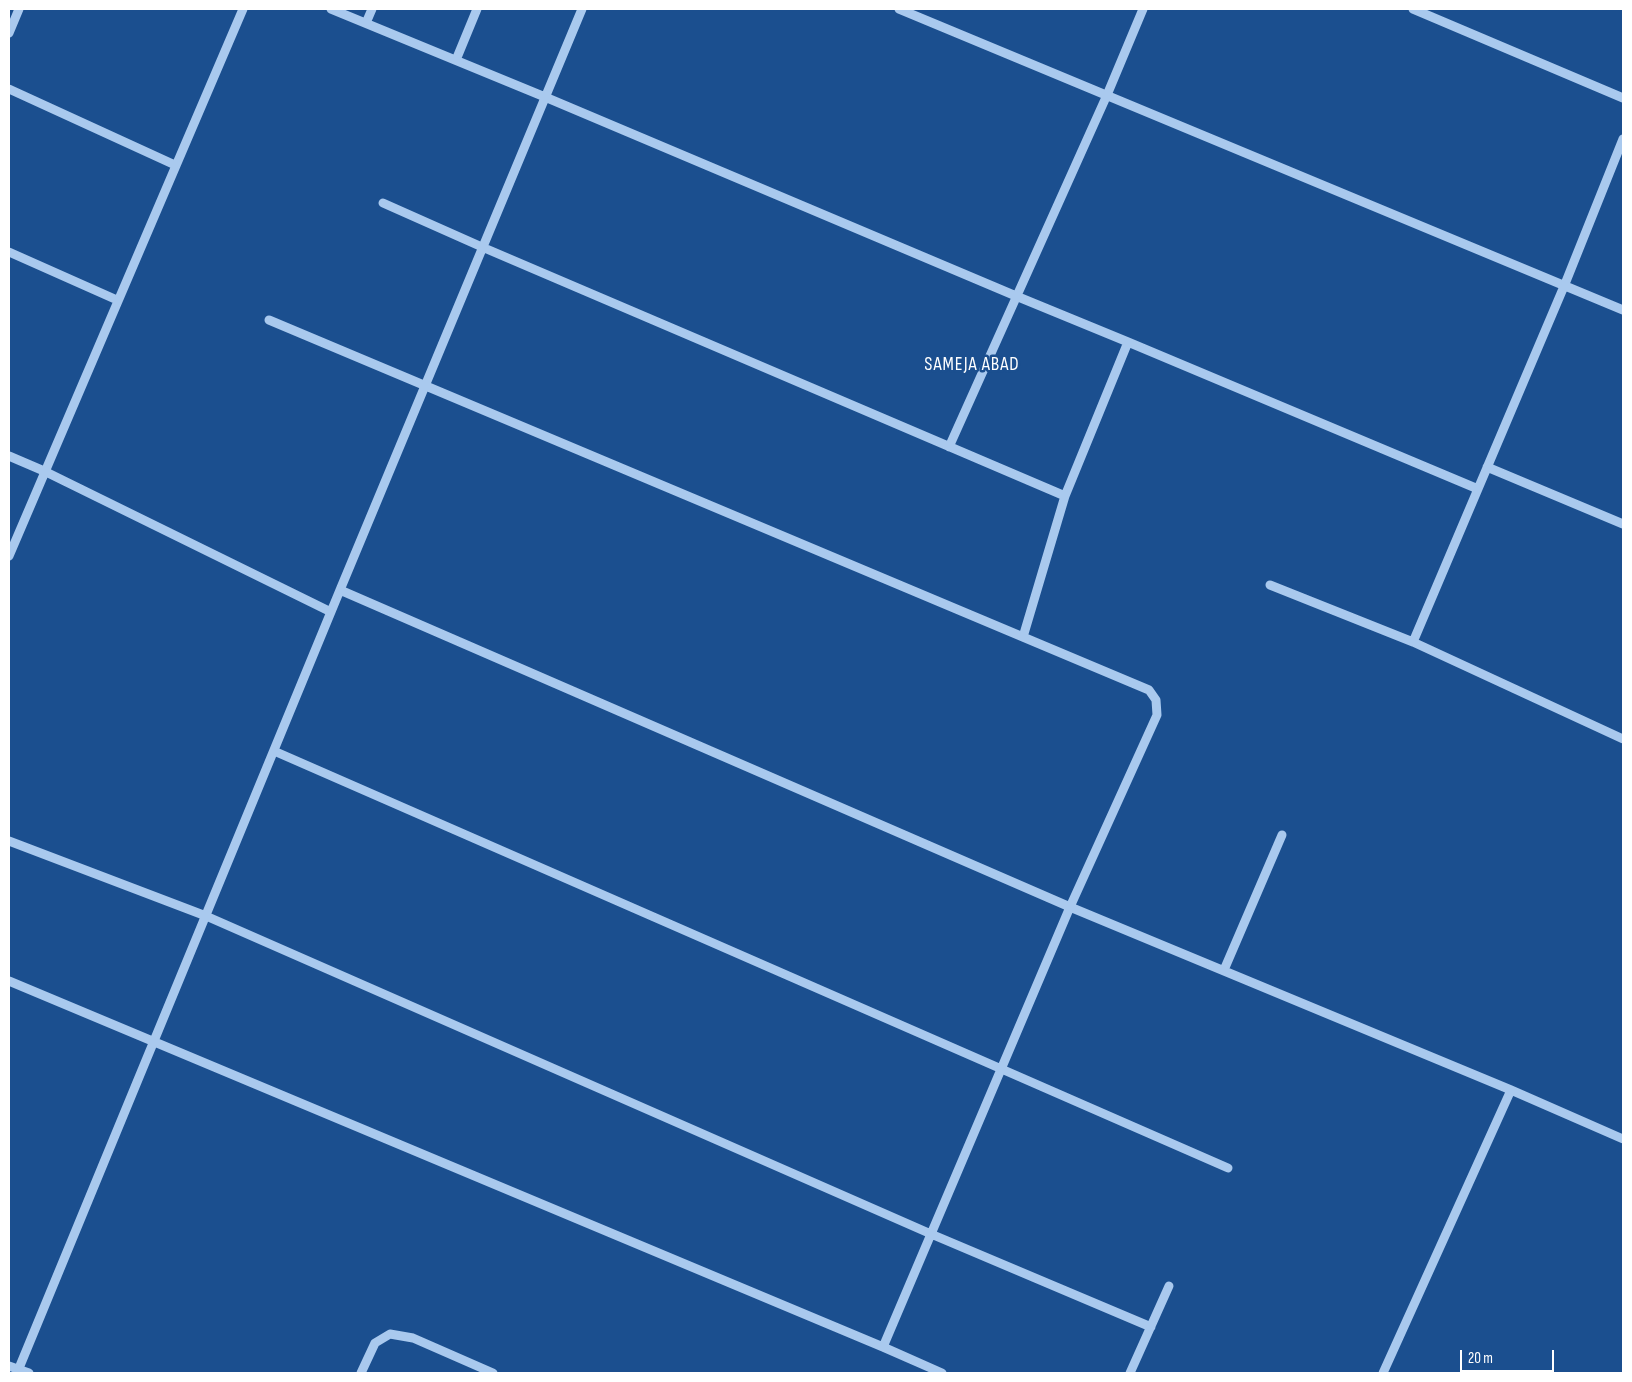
<!DOCTYPE html>
<html>
<head>
<meta charset="utf-8">
<style>
	body { margin:0 }
	#map { position:relative; width:1632px; height:1382px; overflow:hidden; background:#1b4f8f; font-family:"Sofia Sans Condensed",sans-serif }
	canvas { display:block }
	.frame { position:absolute; inset:0; border:10px solid #fff; pointer-events:none }
	.scale { position:absolute; left:1460px; top:1350px; width:94px; height:22px; box-sizing:border-box; border:2px solid #fff; border-top:0; padding-left:6px; font-size:15px; line-height:18px; white-space:nowrap; color:#fff; -webkit-text-stroke:4px #1b4f8f; paint-order:stroke }
</style>
</head>
<body>
<div id="map">
<canvas width="1632" height="1382"></canvas>
<div class="frame"></div>
<div class="scale">20 m</div>
</div>
<script>
const context = document.querySelector('canvas').getContext('2d');
context.lineJoin = 'round';
function stroke(path, color, width, dash) { context.strokeStyle = color; context.lineWidth = width; context.lineCap = dash ? 'butt' : 'round'; context.setLineDash(dash || []); context.stroke(path); }
function label(font, color, halo, rows, align = 'center') {
  context.font = font + ' "Sofia Sans Condensed",sans-serif'; context.lineWidth = 5; context.setLineDash([]); context.textBaseline = 'middle'; context.strokeStyle = halo; context.fillStyle = color; for (const [text, x, y, turn = 0] of rows) {
    context.save(); context.translate(x, y); context.rotate((+turn || 0) * Math.PI / 180); context.textAlign = isNaN(turn) ? turn : align; if (halo) context.strokeText(text, 0, 0); context.fillText(text, 0, 0); context.restore();
  }
}
const minor = new Path2D(`
	M331,9L545,97L1016,296L1128,342L1478,489
	M899,9L1623,310
	M1413,9L1623,98
	M366,23L372,9
	M9,33L19,9
	M456,60L477,9
	M9,89L175,165
	M383,203L482,247L1065,496
	M9,252L117,300
	M269,320L1149,690L1156,700L1157,715L1070,907L883,1347
	M949,447L1107,95L1143,9
	M9,456L44,471L331,612
	M1487,467L1623,524
	M9,556L243,9
	M1270,585L1413,642L1623,739
	M340,590L1070,907L1511,1090L1623,1139
	M1023,637L1065,496L1128,342
	M1413,642L1565,284L1623,139
	M274,751L1228,1168
	M9,841L206,916L931,1234L1151,1327
	M1224,970L1282,835
	M9,981L883,1347L942,1373
	M9,1366L29,1373
	M17,1373L340,590L582,9
	M361,1373L375,1343L390,1334L413,1338L493,1373
	M1130,1373L1169,1286
	M1383,1373L1511,1090`);
const quarterNames = [
	["SAMEJA ABAD",972,365]
];
stroke(minor, '#a9c9ee', 9);
context.letterSpacing = '1px';
label('19px', '#fff', '#1b4f8f', quarterNames);
context.letterSpacing = '0px';
</script>
</body>
</html>
